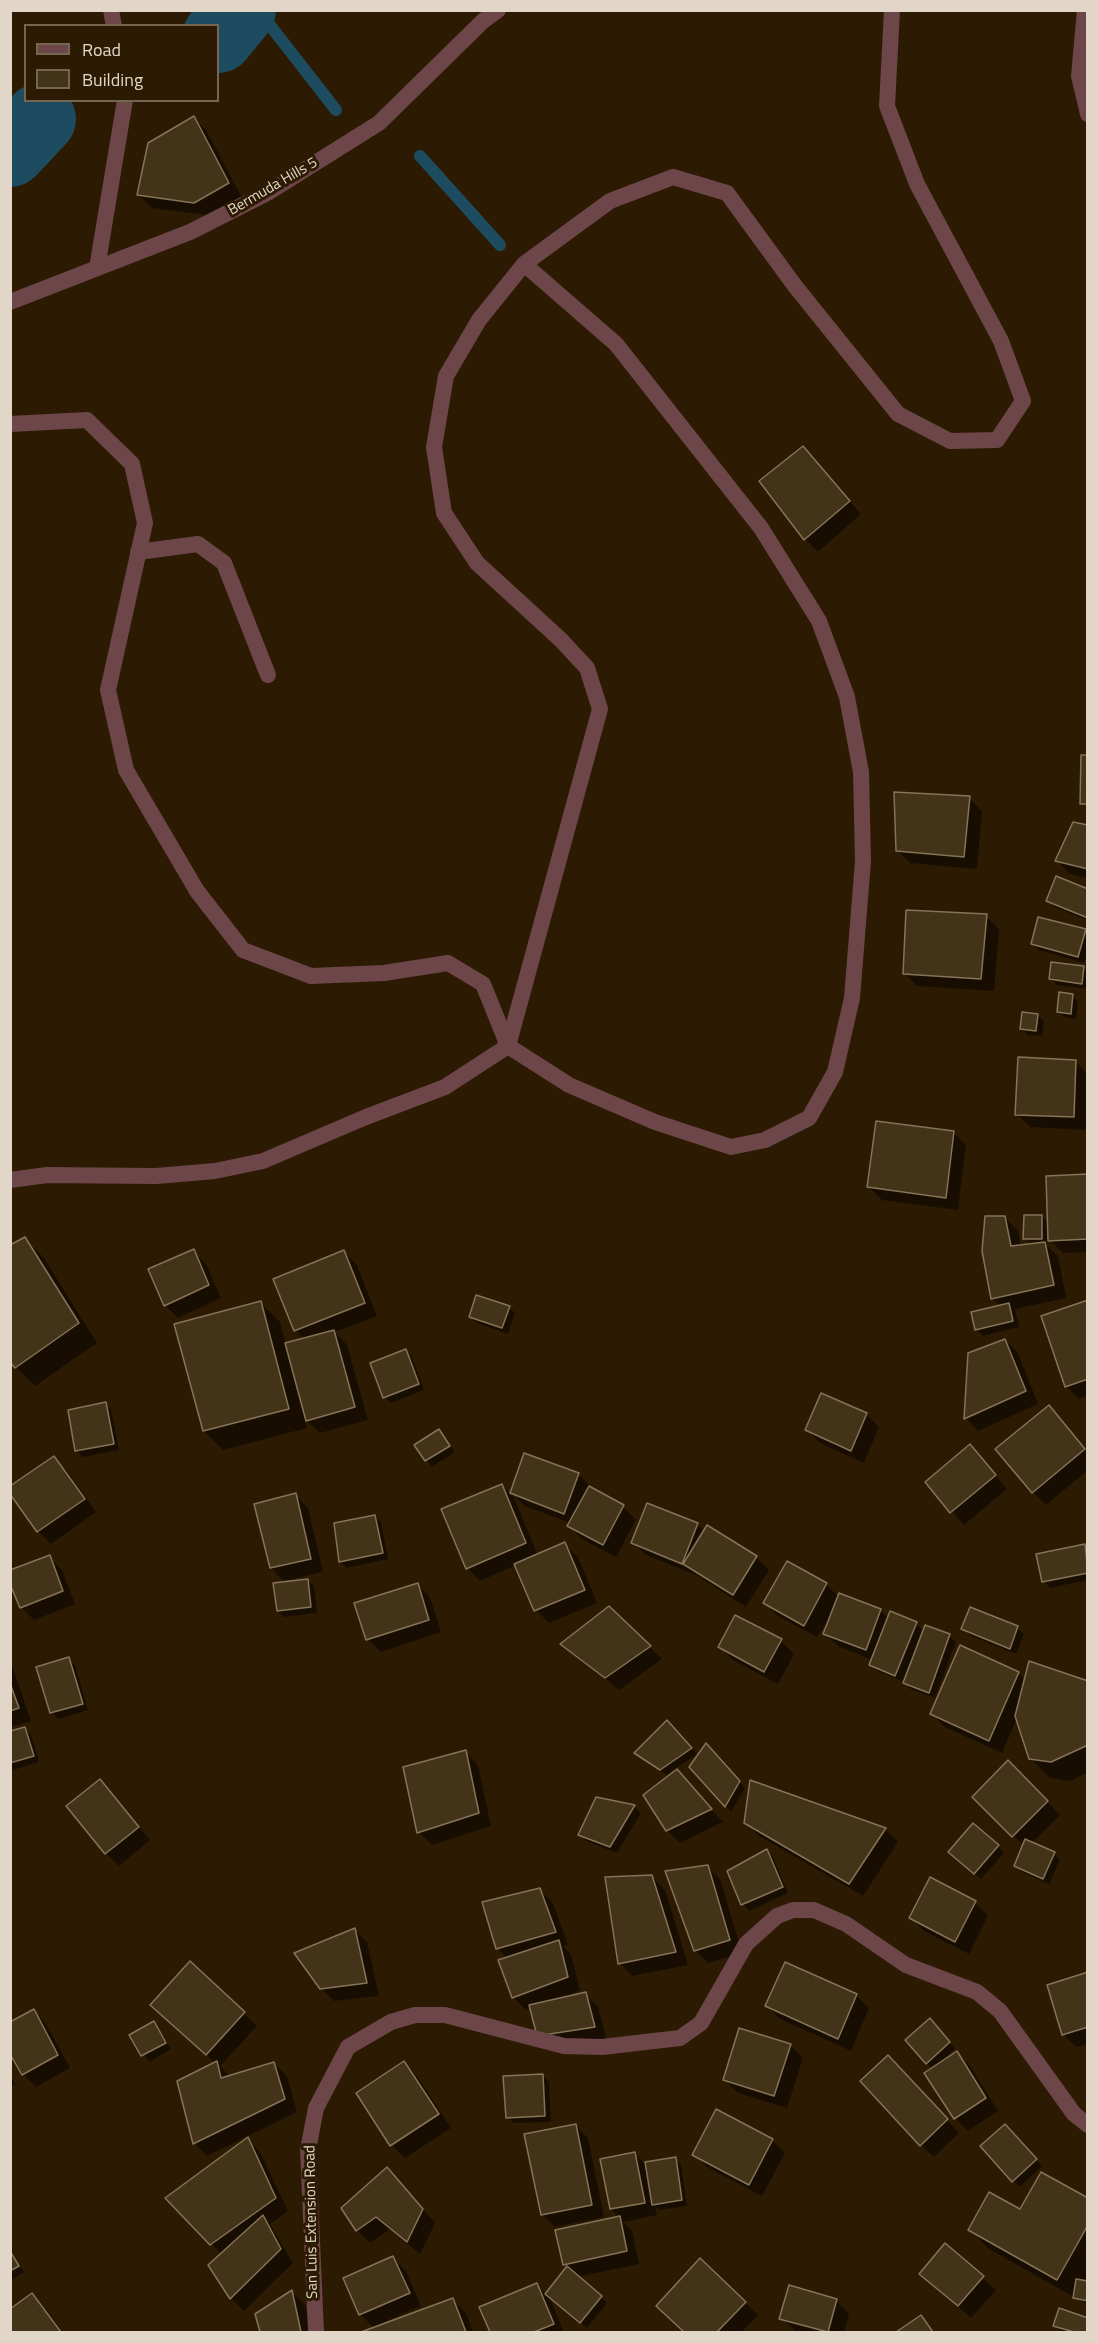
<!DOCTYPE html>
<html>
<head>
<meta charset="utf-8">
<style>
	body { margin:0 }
	#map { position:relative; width:1098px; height:2343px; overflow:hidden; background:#2c1b02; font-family:"Titillium Web",sans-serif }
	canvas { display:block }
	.frame { position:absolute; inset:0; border:12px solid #e1d6c7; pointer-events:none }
	.legend { position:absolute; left:24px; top:24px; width:195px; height:78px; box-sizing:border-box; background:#2c1b02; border:2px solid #746651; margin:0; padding:8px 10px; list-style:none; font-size:18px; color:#e1d6c7 }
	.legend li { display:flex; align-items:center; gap:12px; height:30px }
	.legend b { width:30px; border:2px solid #746651 }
</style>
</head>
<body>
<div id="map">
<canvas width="1098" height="2343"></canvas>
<div class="frame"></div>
<ul class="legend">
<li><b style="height:8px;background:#6d4649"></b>Road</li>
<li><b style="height:16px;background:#433319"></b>Building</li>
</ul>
</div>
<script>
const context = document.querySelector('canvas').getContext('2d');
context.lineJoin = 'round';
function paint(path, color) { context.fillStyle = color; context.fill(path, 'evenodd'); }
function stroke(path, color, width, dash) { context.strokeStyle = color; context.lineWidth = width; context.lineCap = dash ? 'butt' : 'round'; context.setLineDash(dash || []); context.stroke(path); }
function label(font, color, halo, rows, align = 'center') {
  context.font = font + ' "Titillium Web",sans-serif'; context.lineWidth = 6; context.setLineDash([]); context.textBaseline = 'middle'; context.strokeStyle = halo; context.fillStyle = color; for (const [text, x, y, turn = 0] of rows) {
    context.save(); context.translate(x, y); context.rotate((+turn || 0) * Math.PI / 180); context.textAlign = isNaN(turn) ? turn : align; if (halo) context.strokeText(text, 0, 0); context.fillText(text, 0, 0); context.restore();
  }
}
const shadow = new Path2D(`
	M193,118L206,130L241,196L207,215L152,208L139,195Z
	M803,448L861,514L818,552L805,539Z
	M969,798L982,811L977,869L910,863L897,850Z
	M1088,827V878L1070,874L1057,861Z
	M1088,890V920L1054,907L1048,900Z
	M986,916L999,929L994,991L917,986L904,973Z
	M1085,931L1088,951L1084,963L1039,950L1033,944Z
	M1084,968L1088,972V989L1057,985L1051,979Z
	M1072,995L1078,1002L1076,1019L1064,1017L1058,1011Z
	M1037,1015L1044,1021L1042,1036L1028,1035L1022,1029Z
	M1075,1061L1088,1074L1086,1130L1030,1127L1017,1114Z
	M953,1132L966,1145L958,1210L882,1200L869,1187Z
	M1088,1176V1252L1063,1253L1048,1238L1047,1246L1058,1256L1066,1298L1015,1309L1019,1327L983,1336L976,1329L1001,1307L992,1298L1004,1217L1018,1230L1021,1246L1032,1245L1025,1238L1042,1216L1049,1224Z
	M25,1239L44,1258L97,1343L35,1386L16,1367Z
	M193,1251L206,1264L221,1298L178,1318L165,1305Z
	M344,1252L357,1265L377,1316L335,1332L347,1345L368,1420L320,1433L305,1418L307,1428L223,1450L204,1431L261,1303L280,1322L286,1345L305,1340L295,1330Z
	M1088,1302V1396L1079,1399L1066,1386Z
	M509,1307L515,1313L508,1334L477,1323L470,1317Z
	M1005,1340L1018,1353L1038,1404L978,1431L966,1418Z
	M406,1351L412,1357L424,1390L391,1403L385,1397Z
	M822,1395L866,1414L879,1427L864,1463L820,1443L807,1430Z
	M105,1404L111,1410L119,1450L83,1457L77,1451Z
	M1049,1407L1088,1451V1470L1046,1505L1033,1492Z
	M439,1431L455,1452L432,1467L416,1445Z
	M970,1446L1007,1489L964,1525L927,1482Z
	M525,1455L578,1474L591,1487L623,1507L636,1520L616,1557L582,1539L569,1526L570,1523L525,1506L512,1493L538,1556L565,1544L578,1557L597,1603L549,1623L536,1610L516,1565L480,1581L467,1568L502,1485L511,1495Z
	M54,1458L67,1471L96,1512L51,1544L38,1531L14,1496L10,1498V1478L15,1485Z
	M295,1495L308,1508L323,1572L284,1581L271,1568Z
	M374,1516L381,1522L388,1559L346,1568L340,1561Z
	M697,1524L705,1532L756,1557L769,1570L746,1607L696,1575L646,1555L633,1542Z
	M1084,1545L1088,1548V1580L1050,1588L1044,1581Z
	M49,1557L62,1570L75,1604L34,1620L21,1607Z
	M307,1580L314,1586L317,1613L284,1617L278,1611Z
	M417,1584L430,1597L441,1632L381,1652L368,1639Z
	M826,1584L839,1597L880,1610L889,1619L891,1613L916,1624L924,1631L925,1627L949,1636L956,1642L935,1698L911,1689L905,1683L913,1660L911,1659L902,1681L877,1671L870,1665L872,1660L838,1646L825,1634L834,1612L817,1637L778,1616L765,1603Z
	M608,1608L662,1659L619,1690L562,1644Z
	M971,1609L1018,1628L1024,1634L1016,1654L969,1635L963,1629Z
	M781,1641L794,1654L778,1684L733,1660L720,1647Z
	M961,1647L1018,1673L1026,1681L1088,1683V1772L1070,1781L1050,1778L1030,1758L1017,1718L1002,1753L945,1727L932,1714Z
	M68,1659L75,1665L88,1710L58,1719L52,1712Z
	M10,1660L31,1721L10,1727Z
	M667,1722L697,1754L675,1769L723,1822L680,1843L667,1830L676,1772L674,1770L667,1775L636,1753Z
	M24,1729L31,1735L39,1762L10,1771V1733Z
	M706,1746L745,1788L731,1812L691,1767Z
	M465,1752L478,1765L491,1826L432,1845L419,1832Z
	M1008,1762L1060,1815L1031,1844L1054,1854L1060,1860L1049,1884L1022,1872L1015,1865L1024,1846L974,1797Z
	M100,1781L150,1840L119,1866L106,1853Z
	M597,1799L635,1807L641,1813L617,1853L586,1841L580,1834Z
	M746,1822L885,1829L898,1842L863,1896L759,1836Z
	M998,1846L1004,1853L981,1879L956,1858Z
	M767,1851L773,1857L788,1893L749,1911L743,1904L729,1872Z
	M707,1866L720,1879L742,1953L708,1963L695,1950Z
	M652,1877L665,1890L688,1965L632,1976L620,1963Z
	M540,1890L553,1903L568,1945L563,1946L571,1955L580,1990L563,1999L585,1994L598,2007L607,2040L552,2048L532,2008L526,2010L513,1997L508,1959L497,1948Z
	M975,1903L988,1915L969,1954L924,1931L911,1918Z
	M355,1930L367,1942L379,1996L334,2001L321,1988Z
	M190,1963L257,2026L220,2066L230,2076L274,2063L287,2076L297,2112L207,2156L194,2143L216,2064L165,2018Z
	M1088,1974V2044L1076,2047L1063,2034Z
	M856,1995L869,2008L851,2051L780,2019L767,2006Z
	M34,2011L46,2024L70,2068L36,2087L23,2074L10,2051Z
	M154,2023L171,2049L149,2062L131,2035Z
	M936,2027L955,2049L944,2059L957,2053L970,2066L998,2111L968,2131L955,2118L933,2069L927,2063Z
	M790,2045L803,2058L787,2108L738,2093L725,2080Z
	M404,2063L417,2076L451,2128L405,2158L392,2145L358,2094Z
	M901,2070L959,2133L934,2157L921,2145Z
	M10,2074L15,2084L10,2086Z
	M543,2075L549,2082L551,2122L514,2123L507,2117Z
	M575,2125L588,2138L604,2217L555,2227L542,2214Z
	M1011,2132L1042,2166L1020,2187L1013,2181Z
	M247,2139L260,2152L288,2211L270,2224L293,2263L244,2311L231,2298L222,2255L168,2198Z
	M772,2140L785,2153L762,2196L707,2167L694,2154Z
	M635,2154L647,2166L675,2158L681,2165L687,2206L659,2210L655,2206L657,2215L623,2222L632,2231L639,2264L577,2277L607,2303L587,2328L549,2297L564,2332H491L481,2308L537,2285L546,2295L568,2267L564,2264L620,2217L611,2209Z
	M387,2169L435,2223L420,2254L390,2229L370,2243L357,2230Z
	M1088,2200V2277L1085,2282H1088V2305L989,2249L970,2230L1021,2211Z
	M946,2245L996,2290L971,2318L921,2274Z
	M10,2253L24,2272L10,2281Z
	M393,2258L406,2271L421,2306L378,2325L379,2327L453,2300L466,2313L473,2332H365L375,2329L360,2314Z
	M292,2292L305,2305L311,2332H261L257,2314Z
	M32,2295L45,2308L63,2332H10V2310Z
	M837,2301L849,2314L844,2332H797L781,2318Z
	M745,2303L758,2315L742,2332H686L671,2319Z
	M921,2317L934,2332H899Z
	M1088,2319V2332H1063L1055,2326Z`);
const stream = new Path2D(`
	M258,10L336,110
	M420,156L500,245`);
const river = new Path2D(`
	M218,37L240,10
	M10,151L40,119`);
const building = new Path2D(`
	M194,116L229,183L194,203L137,195L148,143Z
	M803,446L850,501L804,540L759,481Z
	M1081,755H1088V804H1080Z
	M894,792L970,796L964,857L896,851Z
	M1073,822L1088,825V869L1055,861Z
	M1056,876L1088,889V918L1046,901Z
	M906,910L987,914L981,979L903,974Z
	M1038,917L1086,929L1078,957L1031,944Z
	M1051,962L1084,966L1082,984L1049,979Z
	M1059,992L1073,994L1071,1014L1057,1012Z
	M1022,1012L1038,1014L1036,1031L1020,1029Z
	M1018,1057L1076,1060L1074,1117L1015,1115Z
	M876,1121L954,1131L946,1198L867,1187Z
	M1088,1174V1239L1048,1241L1046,1176Z
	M1024,1215H1042V1239H1023Z
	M985,1216H1005L1011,1246L1045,1242L1054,1285L991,1299L982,1251Z
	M25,1237L79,1323L15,1368L10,1362V1245Z
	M194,1249L209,1285L164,1306L148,1269Z
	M344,1250L365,1303L294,1331L273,1279Z
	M476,1295L510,1306L502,1328L469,1317Z
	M1088,1300V1379L1065,1387L1041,1316Z
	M261,1301L289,1409L203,1431L174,1324Z
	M1009,1303L1013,1321L975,1330L971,1312Z
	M334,1330L355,1407L306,1421L285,1343Z
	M1005,1339L1026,1391L964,1419L968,1353Z
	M406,1349L419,1384L383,1398L370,1363Z
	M821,1393L867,1413L851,1451L805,1430Z
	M106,1402L114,1444L75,1451L68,1410Z
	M1049,1405L1085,1449L1032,1493L995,1449Z
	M439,1429L450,1446L425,1461L414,1445Z
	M970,1444L996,1475L950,1513L925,1482Z
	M524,1453L579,1473L564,1514L510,1493Z
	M54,1456L85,1499L37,1532L10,1494V1486Z
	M502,1484L526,1543L466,1569L441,1509Z
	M589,1486L624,1505L603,1545L567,1526Z
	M296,1493L311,1559L270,1568L254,1504Z
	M647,1503L698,1523L682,1564L631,1543Z
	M375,1515L383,1553L339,1562L334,1523Z
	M707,1525L757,1556L733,1595L683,1564Z
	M565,1542L585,1590L534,1611L514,1564Z
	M1085,1544L1088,1573L1042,1582L1036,1554Z
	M50,1555L63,1591L20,1608L10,1584V1570Z
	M787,1561L827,1583L804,1626L763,1603Z
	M308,1579L311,1607L277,1611L273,1583Z
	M418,1583L429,1620L366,1640L354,1603Z
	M839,1593L881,1609L866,1650L823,1634Z
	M609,1606L651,1646L605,1678L560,1644Z
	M970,1607L1018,1626L1010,1649L961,1629Z
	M890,1611L917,1622L895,1676L869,1665Z
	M735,1615L782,1639L764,1672L718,1647Z
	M925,1625L950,1634L929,1693L903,1683Z
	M960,1645L1019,1672L989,1741L930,1714Z
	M69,1657L83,1704L50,1713L36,1667Z
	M1029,1661L1088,1681V1745L1051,1762L1029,1759L1015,1716Z
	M10,1683L19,1708L10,1711Z
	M667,1720L692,1748L660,1770L634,1753Z
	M25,1727L34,1756L10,1763V1731Z
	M706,1743L740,1781L725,1807L689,1767Z
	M466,1750L479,1813L417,1833L403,1767Z
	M1008,1760L1048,1801L1012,1837L972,1797Z
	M677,1769L712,1809L666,1831L643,1795Z
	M100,1779L139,1827L105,1854L66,1806Z
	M750,1780L886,1828L849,1884L744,1823Z
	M596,1797L635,1805L610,1847L578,1835Z
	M973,1823L999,1845L974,1874L948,1852Z
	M1025,1839L1055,1852L1043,1879L1014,1866Z
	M767,1849L783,1887L741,1905L727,1871Z
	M708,1865L730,1940L694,1951L665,1871Z
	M652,1875L676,1952L618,1964L605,1877Z
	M930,1877L976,1901L955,1942L909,1918Z
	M540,1888L556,1932L496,1949L482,1902Z
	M355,1928L367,1983L320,1989L294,1953Z
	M559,1940L568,1977L512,1998L498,1960Z
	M190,1961L245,2012L206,2055L150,2005Z
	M785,1962L857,1994L838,2039L765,2006Z
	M1088,1972V2027L1062,2035L1047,1985Z
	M586,1992L595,2027L537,2036L529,2005Z
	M34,2009L58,2055L22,2075L10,2054V2022Z
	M930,2018L950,2042L926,2064L905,2040Z
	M154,2021L166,2043L141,2056L129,2035Z
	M739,2028L791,2044L774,2096L723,2080Z
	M957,2051L986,2098L954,2119L924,2073Z
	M888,2055L948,2119L920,2146L860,2081Z
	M217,2061L221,2078L274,2062L285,2099L193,2144L177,2081Z
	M404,2061L439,2114L390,2146L356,2093Z
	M543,2074L545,2116L506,2118L503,2076Z
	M716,2109L773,2139L749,2185L692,2155Z
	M576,2124L592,2205L541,2215L524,2134Z
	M1005,2124L1037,2159L1012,2182L980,2146Z
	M248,2137L276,2198L210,2245L165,2198Z
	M635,2152L645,2203L610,2209L600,2159Z
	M676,2157L682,2200L652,2205L645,2162Z
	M387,2167L423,2209L407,2242L376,2217L356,2231L341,2208Z
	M1041,2172L1088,2198V2225L1057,2280L968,2230L989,2192L1020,2209Z
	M263,2215L281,2249L230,2299L208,2265Z
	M620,2216L627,2251L563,2265L555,2230Z
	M945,2243L984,2276L958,2306L919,2274Z
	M10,2251L19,2266L10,2271Z
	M393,2256L410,2293L359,2315L343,2278Z
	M700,2258L746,2302L717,2332H684L656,2306Z
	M567,2266L602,2296L580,2323L545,2294Z
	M1076,2279L1088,2281V2301L1073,2298Z
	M537,2283L554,2324L534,2332H490L479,2307Z
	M789,2285L837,2299L828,2332L779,2319Z
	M292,2290L301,2332H260L255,2314Z
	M32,2293L61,2332H10V2309Z
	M453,2298L466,2332H361Z
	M1059,2308L1088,2318L1087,2332H1074L1053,2326Z
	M921,2315L933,2332H896Z`);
const service = new Path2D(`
	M138,552L198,544L224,563L268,675`);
const minor = new Path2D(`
	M111,10L114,26
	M1085,10L1079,76L1088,114
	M524,264L610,201L673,177L727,193L795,286L898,414L950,441L997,440L1023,401L1001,341L917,184L887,106L892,10
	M97,268L125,100
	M10,302L190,232L269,192L379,123L483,21L498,10
	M10,424L87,420L132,464L145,523L108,690L126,770L197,891L243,950L311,976L384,973L448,963L483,984L508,1046L569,1085L655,1122L731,1147L765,1140L809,1118L835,1072L852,998L863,861L861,772L847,697L819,621L761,528L616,344L524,264L479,320L446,376L434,447L444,513L477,563L561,640L587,668L600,709L508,1046L445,1087L366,1117L263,1161L215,1171L156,1176L47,1175L10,1180
	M316,2332L308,2150L316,2108L348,2047L391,2022L415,2015H445L564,2046L602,2047L680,2038L701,2023L746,1944L777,1916L793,1910H814L846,1924L906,1965L977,1992L1000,2011L1074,2114L1088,2125`);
const streetNames = [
	["Bermuda Hills 5",273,187,-30],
	["San Luis Extension Road",312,2222,-91]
];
paint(shadow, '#0007');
stroke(stream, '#1d4c61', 12);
stroke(river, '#1d4c61', 72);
paint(building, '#433319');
stroke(building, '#867358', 1.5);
stroke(service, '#6d4649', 16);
stroke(minor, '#6d4649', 16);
label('15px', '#e1d6c7', '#2c1b02', streetNames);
</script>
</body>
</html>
